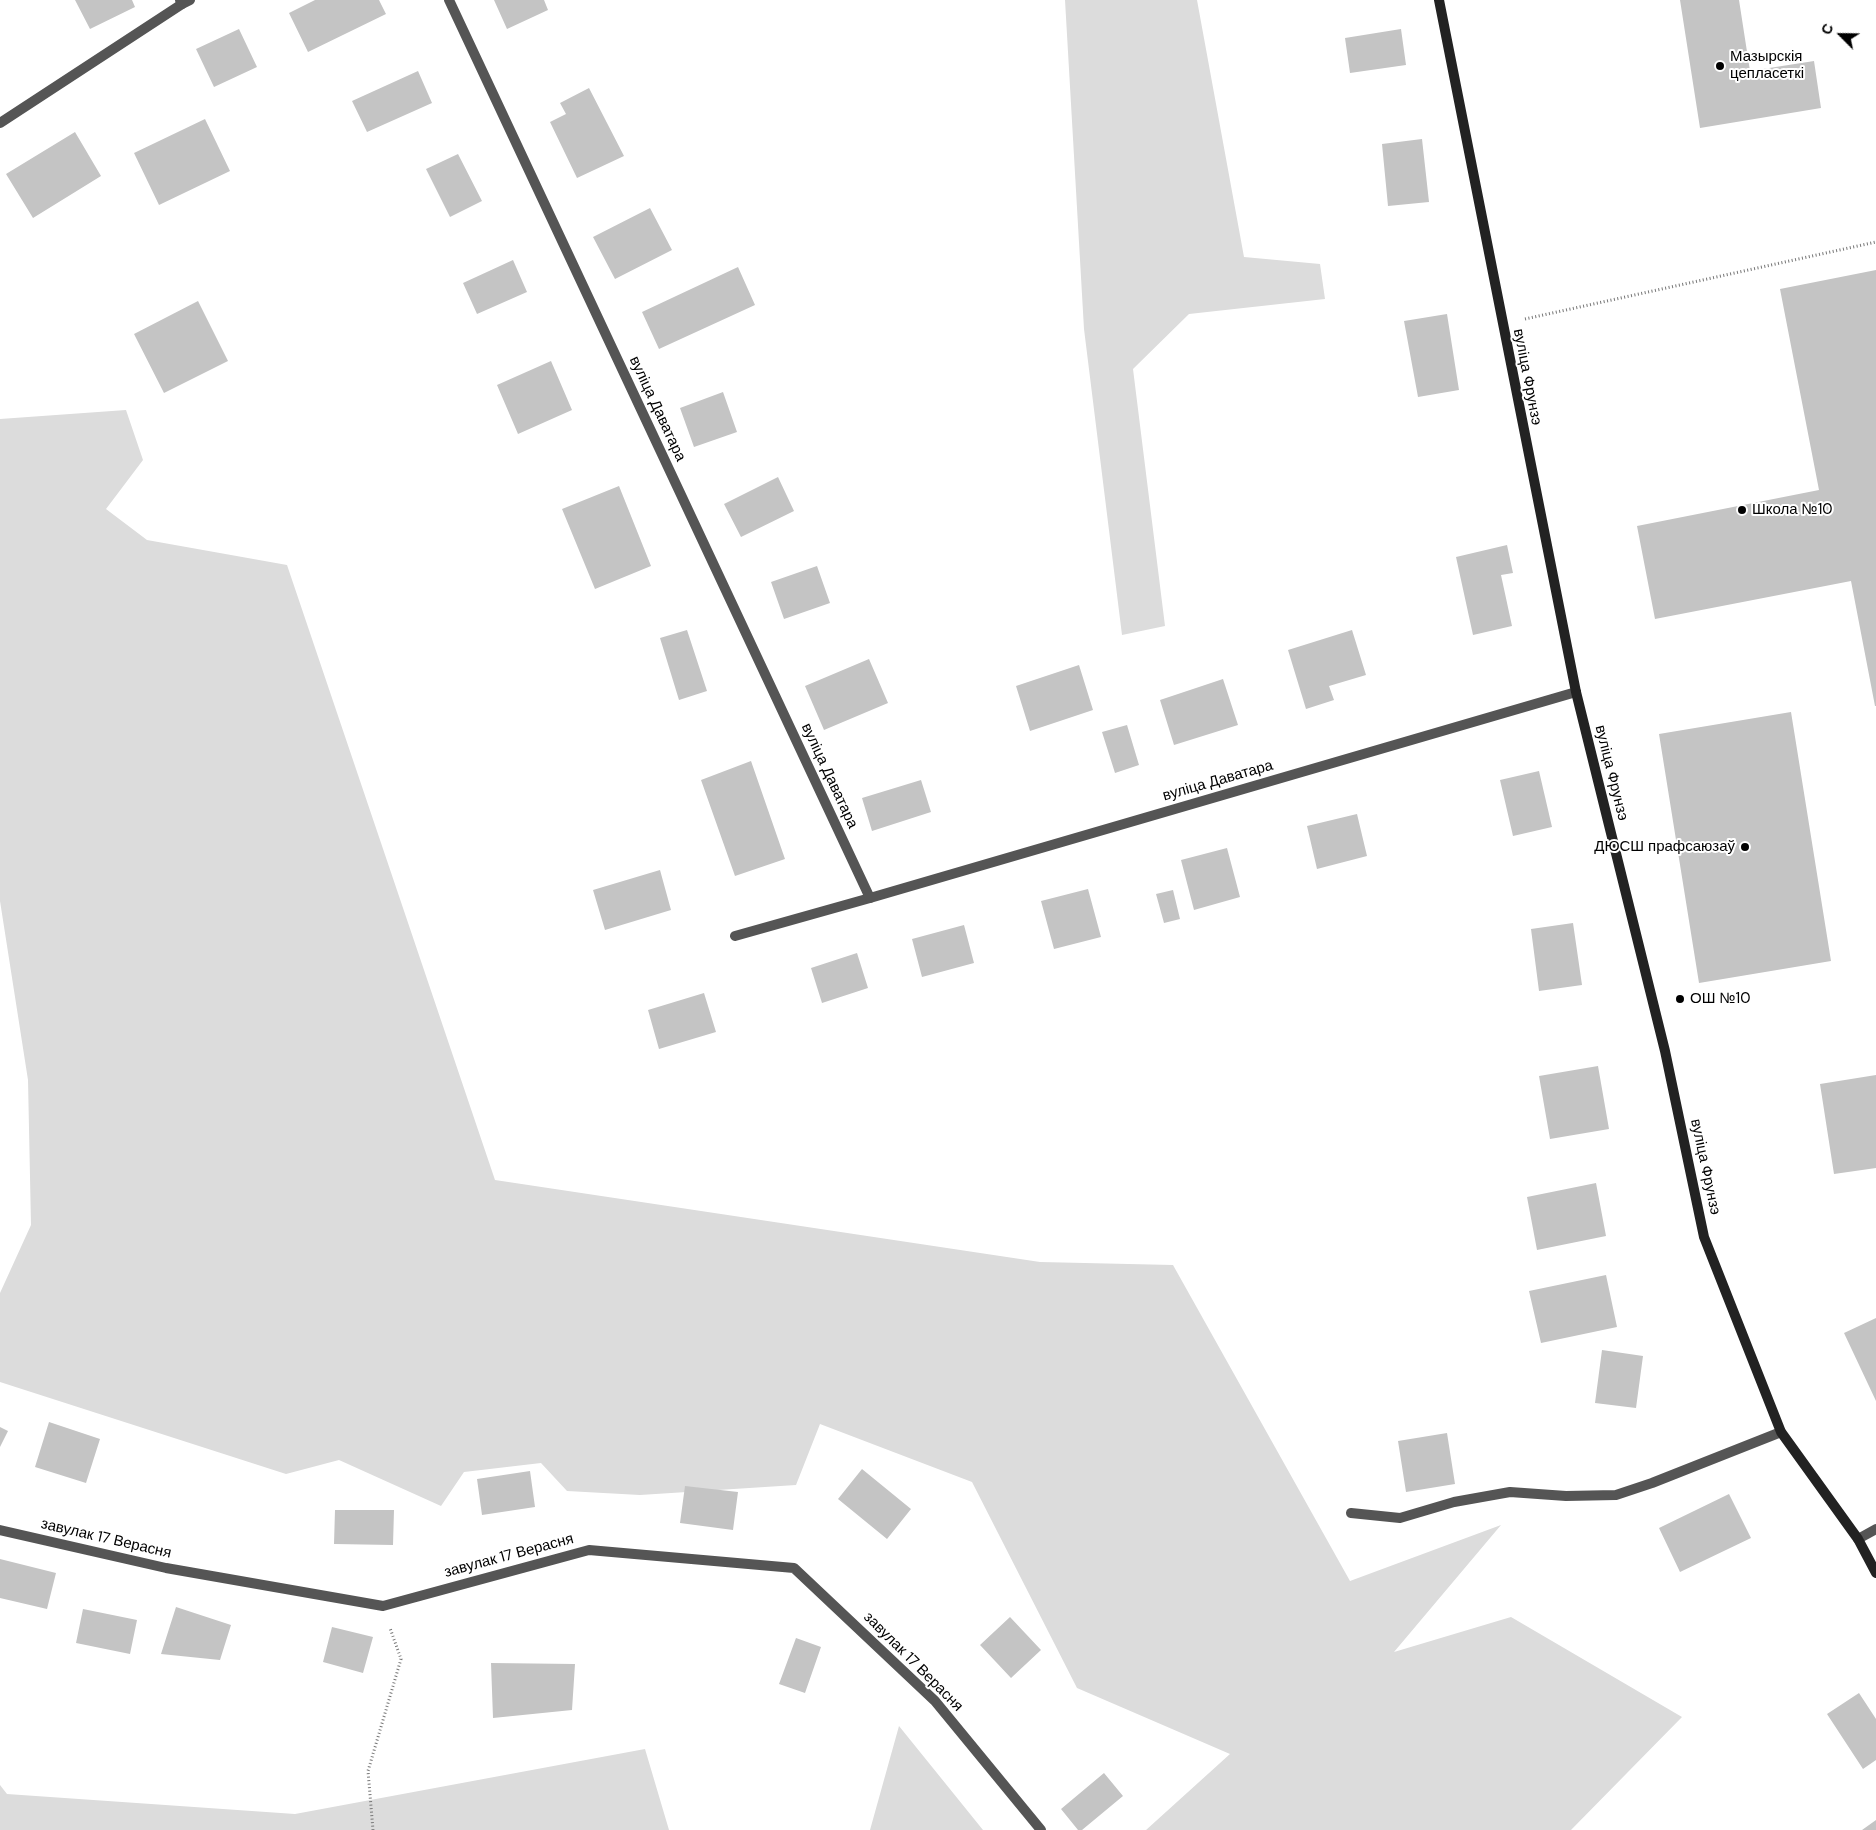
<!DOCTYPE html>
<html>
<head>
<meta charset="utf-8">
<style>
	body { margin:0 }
	#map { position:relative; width:1876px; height:1830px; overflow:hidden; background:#fff; font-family:"DM Sans",sans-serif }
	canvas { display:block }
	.north { position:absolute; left:1816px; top:10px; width:50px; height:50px; -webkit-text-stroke:4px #fff; paint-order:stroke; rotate:293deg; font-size:14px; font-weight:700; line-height:20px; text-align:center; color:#000 }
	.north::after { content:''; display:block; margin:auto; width:18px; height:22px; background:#000; clip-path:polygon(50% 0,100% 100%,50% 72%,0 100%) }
</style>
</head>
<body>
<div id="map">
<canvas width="1876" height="1830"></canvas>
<div class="north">С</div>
</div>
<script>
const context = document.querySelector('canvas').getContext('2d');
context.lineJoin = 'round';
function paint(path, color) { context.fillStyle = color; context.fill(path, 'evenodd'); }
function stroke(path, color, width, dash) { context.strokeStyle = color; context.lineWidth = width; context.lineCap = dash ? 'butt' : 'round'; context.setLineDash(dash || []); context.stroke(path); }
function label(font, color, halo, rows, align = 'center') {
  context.font = font + ' "DM Sans",sans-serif'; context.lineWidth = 4; context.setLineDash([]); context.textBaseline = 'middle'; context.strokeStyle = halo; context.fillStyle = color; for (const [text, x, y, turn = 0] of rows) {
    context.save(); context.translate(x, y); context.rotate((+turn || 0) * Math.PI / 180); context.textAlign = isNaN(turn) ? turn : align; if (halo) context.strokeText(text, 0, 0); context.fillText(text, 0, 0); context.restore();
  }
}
const green = new Path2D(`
	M1065,0H1197L1244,257L1320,264L1325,299L1189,314L1133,369L1165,626L1122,635L1084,329Z
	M126,410L143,460L106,509L147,540L287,565L495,1180L1040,1262L1173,1265L1350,1581L1501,1525L1394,1652L1511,1617L1682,1717L1571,1830H1146L1230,1754L1077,1688L972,1482L820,1424L796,1485L640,1495L567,1491L541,1463L464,1472L441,1506L339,1460L286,1474L0,1382V1293L31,1225L28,1080L0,901V419Z
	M899,1726L983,1830H870Z
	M645,1749L669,1830H0V1785L7,1794L295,1814Z`);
const building = new Path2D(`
	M75,0H132L135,7L90,29Z
	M315,0H379L386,14L308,52L289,13Z
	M494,0H544L548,10L507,29Z
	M1680,0H1739L1750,71L1814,61L1821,108L1700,128Z
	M239,29L257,67L214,87L196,49Z
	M1401,29L1406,65L1350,73L1345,38Z
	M418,71L432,103L367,132L352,101Z
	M589,88L624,156L577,178L550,122L566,114L560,103Z
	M205,119L230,171L159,205L134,153Z
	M75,132L101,176L33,218L6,174Z
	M1422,139L1429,202L1388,206L1382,144Z
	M458,154L482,201L450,217L426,169Z
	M650,208L672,250L615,279L593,237Z
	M513,260L527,292L477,314L463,283Z
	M738,267L755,305L659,349L642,312Z
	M1876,270V706H1875L1851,581L1655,619L1637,526L1819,490L1780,289Z
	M198,301L228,361L164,393L134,334Z
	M1447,314L1459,390L1418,397L1404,321Z
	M551,361L572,410L518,434L497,385Z
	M723,392L737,432L694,447L680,408Z
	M778,477L794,511L741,537L724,504Z
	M619,486L651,566L595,589L562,509Z
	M1507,545L1513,573L1501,575L1512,626L1473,635L1456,557Z
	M817,566L830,603L784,619L771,582Z
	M687,630L707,691L679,700L660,638Z
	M1352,630L1366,675L1329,686L1334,700L1306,709L1288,650Z
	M869,659L888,703L824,730L805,686Z
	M1079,665L1093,710L1030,731L1016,686Z
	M1223,679L1238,725L1174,745L1160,700Z
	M1791,712L1831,961L1699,983L1659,734Z
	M1127,725L1139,765L1115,773L1102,732Z
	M751,761L785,859L735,876L701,780Z
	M1539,771L1552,827L1513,836L1500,780Z
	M921,780L931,812L872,831L862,798Z
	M1357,814L1367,856L1317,869L1307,826Z
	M1227,848L1240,897L1194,910L1181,860Z
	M660,870L671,910L605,930L593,890Z
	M1088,889L1101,937L1054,949L1041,901Z
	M1173,890L1180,919L1164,923L1156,894Z
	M1573,923L1582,985L1539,991L1531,929Z
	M964,925L974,963L922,977L912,939Z
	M857,953L868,988L822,1003L811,968Z
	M704,993L716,1032L659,1049L648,1010Z
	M1598,1066L1609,1129L1550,1139L1539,1076Z
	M1876,1075V1168L1834,1174L1820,1084Z
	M1596,1183L1606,1236L1537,1250L1527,1197Z
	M1606,1275L1617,1327L1541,1343L1529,1291Z
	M1876,1318V1401L1844,1333Z
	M1602,1350L1643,1356L1636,1408L1595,1403Z
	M49,1422L100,1439L86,1483L35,1467Z
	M0,1427L8,1431L0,1447Z
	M1447,1433L1455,1484L1406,1492L1398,1441Z
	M862,1469L911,1509L887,1539L838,1499Z
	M530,1471L535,1507L482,1515L477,1479Z
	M685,1486L738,1492L733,1530L680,1523Z
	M1729,1494L1751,1538L1680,1572L1659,1528Z
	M335,1510H394L393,1545L334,1544Z
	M0,1559L56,1573L47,1609L0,1598Z
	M176,1607L231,1625L220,1660L161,1654Z
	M83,1609L137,1620L130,1654L76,1643Z
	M1010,1617L1041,1650L1011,1678L980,1645Z
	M332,1627L373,1637L363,1673L323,1662Z
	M796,1638L821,1647L805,1693L779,1684Z
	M491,1663L575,1664L572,1710L493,1718Z
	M1859,1693L1876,1719V1760L1863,1769L1827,1714Z
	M1104,1773L1123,1796L1082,1830H1078L1061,1809Z
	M1876,1820V1830H1862Z`);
const path = new Path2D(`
	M1525,319L1876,242
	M373,1830L368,1771L401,1659L390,1628`);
const lane = new Path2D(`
	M0,123L182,4
	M735,936L870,898
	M1351,1513L1400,1518L1454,1502L1510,1492L1566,1496L1616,1495L1652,1483L1781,1432
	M1858,1539L1876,1529`);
const street = new Path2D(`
	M180,0L182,4L190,0
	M449,0L870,898L1576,692
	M0,1530L166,1568L383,1606L589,1550L794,1568L935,1701L1041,1830`);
const secondary = new Path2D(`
	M1439,0L1576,692L1665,1051L1704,1237L1781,1432L1858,1539L1876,1573`);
const markers = [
	[1720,66,5,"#000"],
	[1742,510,5,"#000"],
	[1745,847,5,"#000"],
	[1680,999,5,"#000"]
];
const poiNames = [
	["Мазырскія",1730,57],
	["цепласеткі",1730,74],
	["Школа №10",1752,510],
	["ДЮСШ прафсаюзаў",1735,847,"right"],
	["ОШ №10",1690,999]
];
const streetNames = [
	["вуліца Фрунзэ",1527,377,79],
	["вуліца Даватара",657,409,65],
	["вуліца Фрунзэ",1611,773,76],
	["вуліца Даватара",829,776,65],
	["вуліца Даватара",1218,781,-16],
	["вуліца Фрунзэ",1705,1167,78],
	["завулак 17 Верасня",106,1539,13],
	["завулак 17 Верасня",509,1556,-15],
	["завулак 17 Верасня",913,1662,45]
];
paint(green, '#dcdcdc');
paint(building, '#c4c4c4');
stroke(path, '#777', 3, [1, 2.5]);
stroke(lane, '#555', 10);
stroke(street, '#555', 10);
stroke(secondary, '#222', 10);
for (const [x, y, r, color] of markers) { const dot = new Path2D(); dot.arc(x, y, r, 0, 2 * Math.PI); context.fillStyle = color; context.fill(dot); stroke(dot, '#fff', 2); }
label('15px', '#000', '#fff', poiNames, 'left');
label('15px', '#000', '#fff', streetNames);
</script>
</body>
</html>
